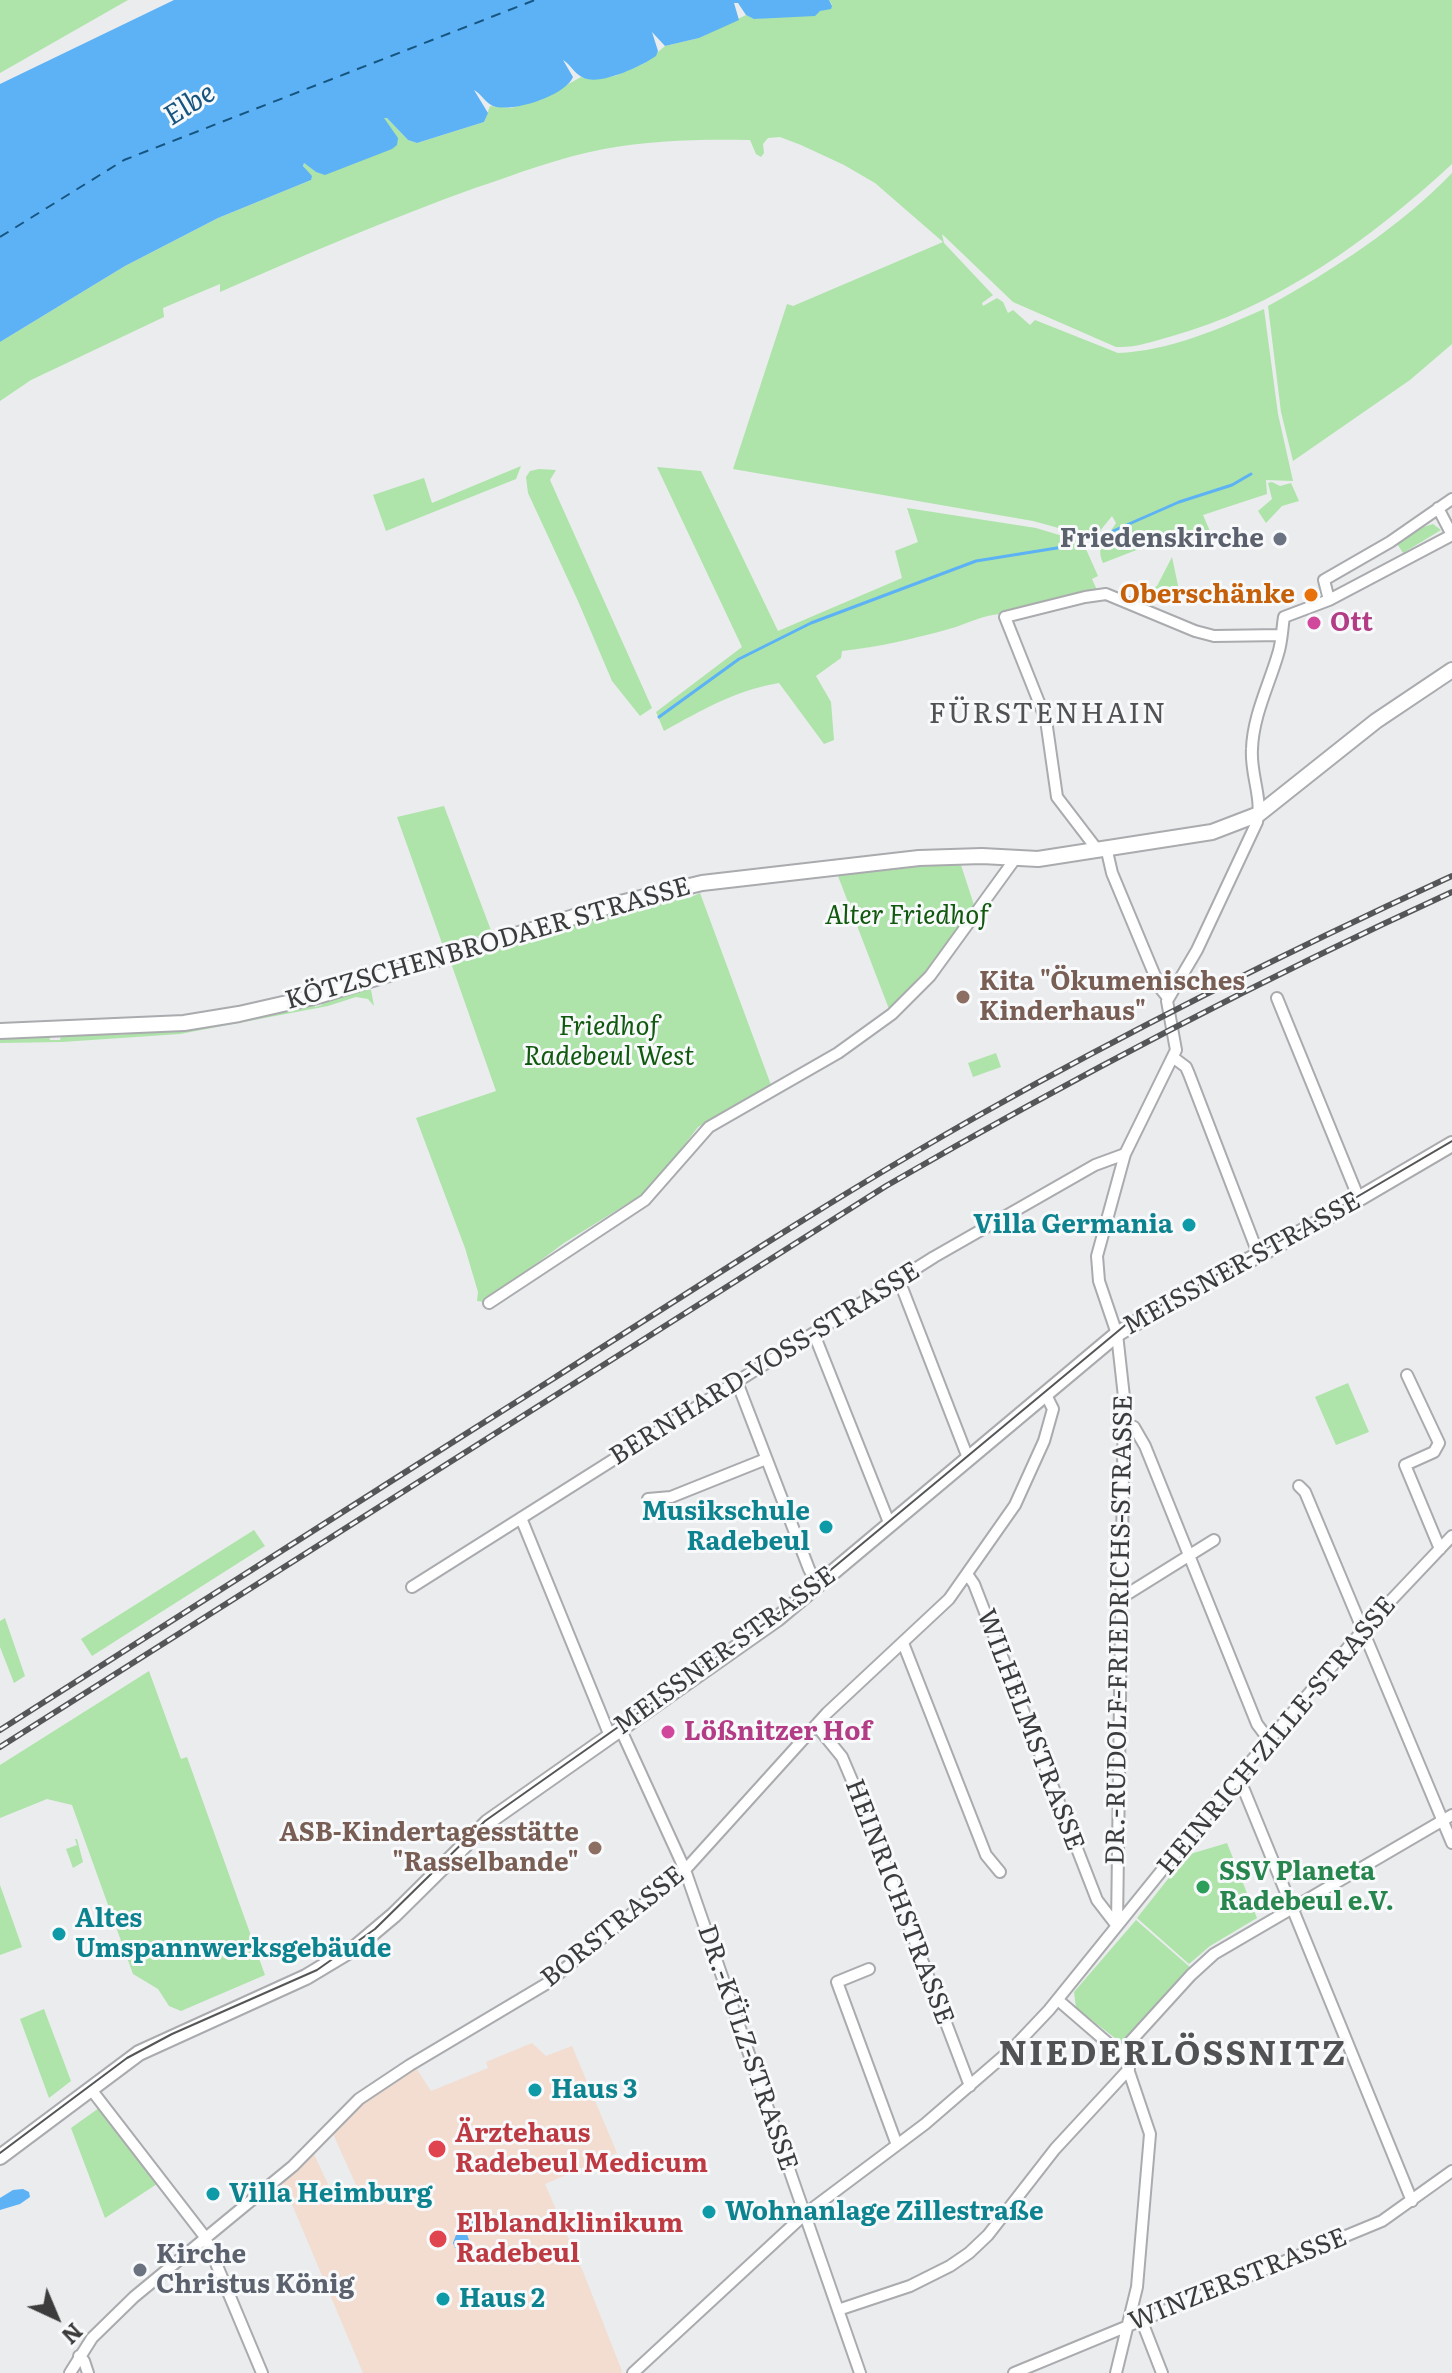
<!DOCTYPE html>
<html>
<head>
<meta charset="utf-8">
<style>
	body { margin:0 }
	#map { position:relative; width:1452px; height:2373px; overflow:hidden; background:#eaecee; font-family:Literata,serif }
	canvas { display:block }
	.north { position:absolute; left:16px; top:2277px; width:80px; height:80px; -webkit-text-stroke:6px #f8f9fb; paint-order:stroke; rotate:136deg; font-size:22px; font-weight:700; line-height:32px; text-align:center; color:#3c3c3d }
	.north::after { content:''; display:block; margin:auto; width:28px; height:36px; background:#3c3c3d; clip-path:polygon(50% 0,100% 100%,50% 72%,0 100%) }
</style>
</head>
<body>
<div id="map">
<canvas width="1452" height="2373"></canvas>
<div class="north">N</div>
</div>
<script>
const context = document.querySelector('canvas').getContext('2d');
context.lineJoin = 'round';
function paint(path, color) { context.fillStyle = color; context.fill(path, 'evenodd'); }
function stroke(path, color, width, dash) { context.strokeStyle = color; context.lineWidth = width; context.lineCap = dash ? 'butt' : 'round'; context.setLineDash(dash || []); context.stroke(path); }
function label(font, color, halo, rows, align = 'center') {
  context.font = font + ' Literata,serif'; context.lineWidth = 6; context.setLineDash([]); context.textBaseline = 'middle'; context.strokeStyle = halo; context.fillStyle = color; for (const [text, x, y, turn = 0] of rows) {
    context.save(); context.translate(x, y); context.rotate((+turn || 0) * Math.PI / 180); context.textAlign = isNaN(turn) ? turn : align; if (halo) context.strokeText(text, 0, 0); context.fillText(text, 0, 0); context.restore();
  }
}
const medical = new Path2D(`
	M532,2043L546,2056L572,2046L617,2153L545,2184L584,2274L622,2371L621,2373H363L283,2183L313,2152L333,2195L356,2185L333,2134L364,2102L416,2068L431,2091L488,2068L486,2062Z`);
const green = new Path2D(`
	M0,0H128L0,73Z
	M829,0H1452V164C1371,239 1276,308 1169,337C1151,342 1134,348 1116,347L1013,302L942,234L944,243L993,295L982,303L983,306L997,298L1003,302L1008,313L1013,310L1030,325L1035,320L1118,353C1169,351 1219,329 1264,309L1278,414L1293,481L1266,480L1267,494L1203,515L1213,538L1197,530H1188L1103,563C1095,545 1107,538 1116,523L1112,516L1092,541L1084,535L1033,521L733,469L787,304L793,306L943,242L875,183L844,165L801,145L780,137L768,138L763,144L764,153L761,157L756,154L750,140C702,139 652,140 604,149C560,157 517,174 475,188C389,219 304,255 220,292V284L163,308L164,317L31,380L0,401V342L125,266L218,218L311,180L303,165L304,163L316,172L383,118H387L408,140L417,143L484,122L490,106L511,108L540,100L581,77L588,79L615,76L645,63L665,46L699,38L746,15L755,19L820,11L832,5Z
	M1452,173V344L1410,380L1293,461L1281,412L1268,306C1333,270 1400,227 1452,173Z
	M521,466L516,479L386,531L373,495L424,478L432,503Z
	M657,467L701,471L778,631L902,578L895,551L918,542L907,508L1036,528L1079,541L1085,547L1098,576L1092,579L1097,590L1003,614C983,614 968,624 949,629C913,639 879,647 842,651L841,658L816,676L831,702L834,740L824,744L779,683C736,690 702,710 664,731L656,712L742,647Z
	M539,469L556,470L550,480L652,708L640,716L612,681L578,601L528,493L526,477L530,471Z
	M1272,482L1280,486L1291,483L1299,501L1282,506L1266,523L1258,511L1272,499L1268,483Z
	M1433,524L1441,530L1403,553L1396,542L1417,529Z
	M1172,557L1180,595L1147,601L1145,605L1130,598L1157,586Z
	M444,806L492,933L443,946L397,817Z
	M961,865L974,905L927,971L889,1009L838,876L904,867Z
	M680,893L689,898L700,893L771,1085L698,1127L651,1189L564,1243L485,1302L477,1301L478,1292L465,1248L416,1118L496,1091L451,963L638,905L643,907L649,900Z
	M363,990H371L374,1006L368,999L356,997L328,1006L180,1034L62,1042L0,1043V1038L49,1035L50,1040H60L61,1035H116L201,1028L313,1004L315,1007L322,1005L323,1001Z
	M996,1053L1001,1067L973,1077L968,1063Z
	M1348,1383L1369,1432L1336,1445L1315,1397Z
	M254,1530L265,1546L92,1656L81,1639Z
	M5,1618L25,1676L14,1683L0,1647V1621Z
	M149,1671L181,1759L187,1757L265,1975L181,2011L169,2006L158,1989L133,1974L72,1805L47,1799L0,1818V1765Z
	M75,1839H77L83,1862L73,1868L66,1849L77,1845Z
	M1227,1843L1257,1918L1210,1946L1189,1964L1137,1918L1187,1855Z
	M0,1885L22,1947L0,1955Z
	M1136,1920L1191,1968L1124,2045L1076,2008L1074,1992Z
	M44,2009L71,2081L49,2098L20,2019Z
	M99,2108L157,2184L105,2218L71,2128Z`);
const water = new Path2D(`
	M174,0H829L832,6L831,9L820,11L815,16L754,19L746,15L738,3H734L739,20L699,38L665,46L652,32L658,51L656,56C642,66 598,87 582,77C574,73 570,64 563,60L573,77C565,96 512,113 493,106C486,103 480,93 474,90L488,113L484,122L417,143L408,140L387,118H384L398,138L397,145L392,149L325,175L316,172L304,163L303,166L312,176L311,180L218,218L125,266L0,342V84Z
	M23,2189L29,2192L30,2197L20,2204L0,2210V2198L13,2190Z
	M485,2210L488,2226L467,2234L470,2243L455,2248L453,2243L464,2213Z`);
const stream = new Path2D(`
	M1113,531L1179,502L1232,485L1251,474
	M659,717L739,659L811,623L976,561L1063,547`);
const ferry = new Path2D(`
	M0,237L124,160L535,0`);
const street = new Path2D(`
	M1438,508L1452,535
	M1329,600L1324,580L1390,542L1452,499
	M1106,847L1112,873L1160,988L1168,998
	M1096,848L1057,797L1046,720L1005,617L1085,597L1106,594L1195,631L1214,636L1281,635
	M1277,998L1359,1199
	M1174,1058L1186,1067L1189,1074L1259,1256
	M899,1280L968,1458
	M489,1303L645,1200L709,1127L838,1053L892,1014L930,976L1015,859
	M814,1334L890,1525
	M1407,1375L1439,1443L1434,1452L1405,1465L1440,1549
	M737,1382L809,1569L818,1586
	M1124,1423L1134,1427L1145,1446L1257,1724L1269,1740
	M1299,1486L1305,1492L1452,1843
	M648,1499L671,1497L766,1459
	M521,1518L610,1736
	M967,1574L974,1584L1097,1900L1117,1926
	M412,1587L934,1257L1095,1165L1125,1154
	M1121,1598L1214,1540
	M903,1643L986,1855L1000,1872
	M816,1725L842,1757L868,1818L970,2086
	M620,1728L685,1870L860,2373
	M1235,1780L1244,1790L1412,2201
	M1117,1926L1124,1397L1117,1334L1099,1281L1097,1256L1125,1154L1176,1050L1167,1001L1197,950L1257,822C1263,798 1250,774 1252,749C1253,716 1269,685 1278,654C1282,642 1282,629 1284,617L1329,600L1452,535
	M869,1969L837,1982L897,2145
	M1058,2000L1124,2057L1150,2134L1137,2287L1116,2373
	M1120,2053L1191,1975L1214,1954L1452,1815
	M90,2088L205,2237L262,2373
	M838,2310L910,2286L950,2266L969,2253L988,2235L1055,2149L1129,2069
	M1141,2319L1162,2373
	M79,2356L84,2361L88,2373
	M70,2373L92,2338L134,2297L293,2166L359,2099L410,2065L546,1984L685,1870L827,1713L949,1599L1015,1505L1044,1441L1053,1409L1045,1393
	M633,2373L805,2214L925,2124L1014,2047L1049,2010L1235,1780L1363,1630L1452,1536
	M1014,2373L1382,2221L1452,2171`);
const secondary = new Path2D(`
	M0,1031L184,1023L239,1014L318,996L616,904L702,883L919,858L982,856L1038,859L1212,832L1259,814L1376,721L1452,670
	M0,2157L139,2053L306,1977L356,1947L394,1915L488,1822L777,1619L1117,1334L1176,1299L1307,1229L1452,1144`);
const tram = new Path2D(`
	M0,2153L127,2058L172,2034L317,1970L375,1929L485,1821L774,1617L1129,1322L1309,1225L1452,1141`);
const rail = new Path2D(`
	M0,1730C184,1613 367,1496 551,1380C694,1289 836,1196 983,1113C1136,1027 1293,949 1452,876
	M0,1747L886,1186C1071,1079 1258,981 1452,892`);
const markers = [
	[1280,539,8,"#6b7280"],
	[1311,595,8,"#e8710a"],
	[1314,623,8,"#d1479c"],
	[963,997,8,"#8d6e63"],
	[1189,1225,8,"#0f9aa8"],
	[826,1527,8,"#0f9aa8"],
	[668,1732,8,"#d1479c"],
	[595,1848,8,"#8d6e63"],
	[1203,1887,8,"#2e9e5b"],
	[59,1934,8,"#0f9aa8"],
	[535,2090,8,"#0f9aa8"],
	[437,2149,10,"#e0444e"],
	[213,2194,8,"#0f9aa8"],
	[709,2212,8,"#0f9aa8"],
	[438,2239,10,"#e0444e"],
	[140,2270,8,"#6b7280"],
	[443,2299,8,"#0f9aa8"]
];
const worshipNames = [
	["Friedenskirche",1264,539],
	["Kirche",156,2255,"left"],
	["Christus König",156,2285,"left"]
];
const foodNames = [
	["Oberschänke",1295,595]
];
const hotelNames = [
	["Ott",1330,623],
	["Lößnitzer Hof",684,1732]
];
const parkNames = [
	["Alter Friedhof",907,916],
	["Friedhof",609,1027],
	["Radebeul West",609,1057]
];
const streetNames = [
	["KÖTZSCHENBRODAER STRASSE",488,944,-16],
	["MEISSNER STRASSE",1242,1264,-29],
	["BERNHARD-VOSS-STRASSE",765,1364,-32],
	["DR.-RUDOLF-FRIEDRICHS-STRASSE",1120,1630,-89],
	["MEISSNER STRASSE",725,1651,-36],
	["WILHELMSTRASSE",1030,1730,69],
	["HEINRICH-ZILLE-STRASSE",1277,1736,-50],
	["HEINRICHSTRASSE",899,1902,69],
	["BORSTRASSE",613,1927,-39],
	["DR.-KÜLZ-STRASSE",747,2048,71],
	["WINZERSTRASSE",1238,2280,-22]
];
const educationNames = [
	["Kita \"Ökumenisches",979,982],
	["Kinderhaus\"",979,1012],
	["ASB-Kindertagesstätte",579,1833,"right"],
	["\"Rasselbande\"",579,1863,"right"]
];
const cultureNames = [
	["Villa Germania",1173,1225,"right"],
	["Musikschule",810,1512,"right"],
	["Radebeul",810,1542,"right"],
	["Altes",75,1919],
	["Umspannwerksgebäude",75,1949],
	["Haus 3",551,2090],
	["Villa Heimburg",229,2194],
	["Wohnanlage Zillestraße",725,2212],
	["Haus 2",459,2299]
];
const leisureNames = [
	["SSV Planeta",1219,1872],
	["Radebeul e.V.",1219,1902]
];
const healthNames = [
	["Ärztehaus",455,2134],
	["Radebeul Medicum",455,2164],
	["Elblandklinikum",456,2224],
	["Radebeul",456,2254]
];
const waterNames = [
	["Elbe",190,105,-32]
];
const neighbourhoodNames = [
	["FÜRSTENHAIN",1048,715]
];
const districtNames = [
	["NIEDERLÖSSNITZ",1173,2055]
];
paint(medical, '#f3ddd1');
paint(green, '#aee4a9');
paint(water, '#5cb2f5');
stroke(stream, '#5cb2f5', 3);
stroke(ferry, '#175581', 2, [10, 8]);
stroke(street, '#aaabae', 14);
stroke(secondary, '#aaabae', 18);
stroke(street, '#fff', 10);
stroke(secondary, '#fff', 14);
stroke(tram, '#555657', 2);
stroke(rail, '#555657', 6);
stroke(rail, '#f8f9fb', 3, [9]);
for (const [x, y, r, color] of markers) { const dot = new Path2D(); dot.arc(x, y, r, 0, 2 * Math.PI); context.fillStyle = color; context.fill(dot); stroke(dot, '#f8f9fb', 3); }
label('bold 26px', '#5b616d', '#f8f9fb', worshipNames, 'right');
label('bold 26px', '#c56008', '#f8f9fb', foodNames, 'right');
label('bold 26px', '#b23c85', '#f8f9fb', hotelNames, 'left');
label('italic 26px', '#10590e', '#f8f9fb', parkNames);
label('26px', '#3c3c3d', '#f8f9fb', streetNames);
label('bold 26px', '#785e54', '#f8f9fb', educationNames, 'left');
label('bold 26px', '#0d838f', '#f8f9fb', cultureNames, 'left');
label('bold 26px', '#27864d', '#f8f9fb', leisureNames, 'left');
label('bold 26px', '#be3a42', '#f8f9fb', healthNames, 'left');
label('italic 28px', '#175581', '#f8f9fb', waterNames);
context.letterSpacing = '2px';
label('28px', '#515254', '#f8f9fb', neighbourhoodNames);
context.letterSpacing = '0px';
context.letterSpacing = '2px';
label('bold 34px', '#515254', '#f8f9fb', districtNames);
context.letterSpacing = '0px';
</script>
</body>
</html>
